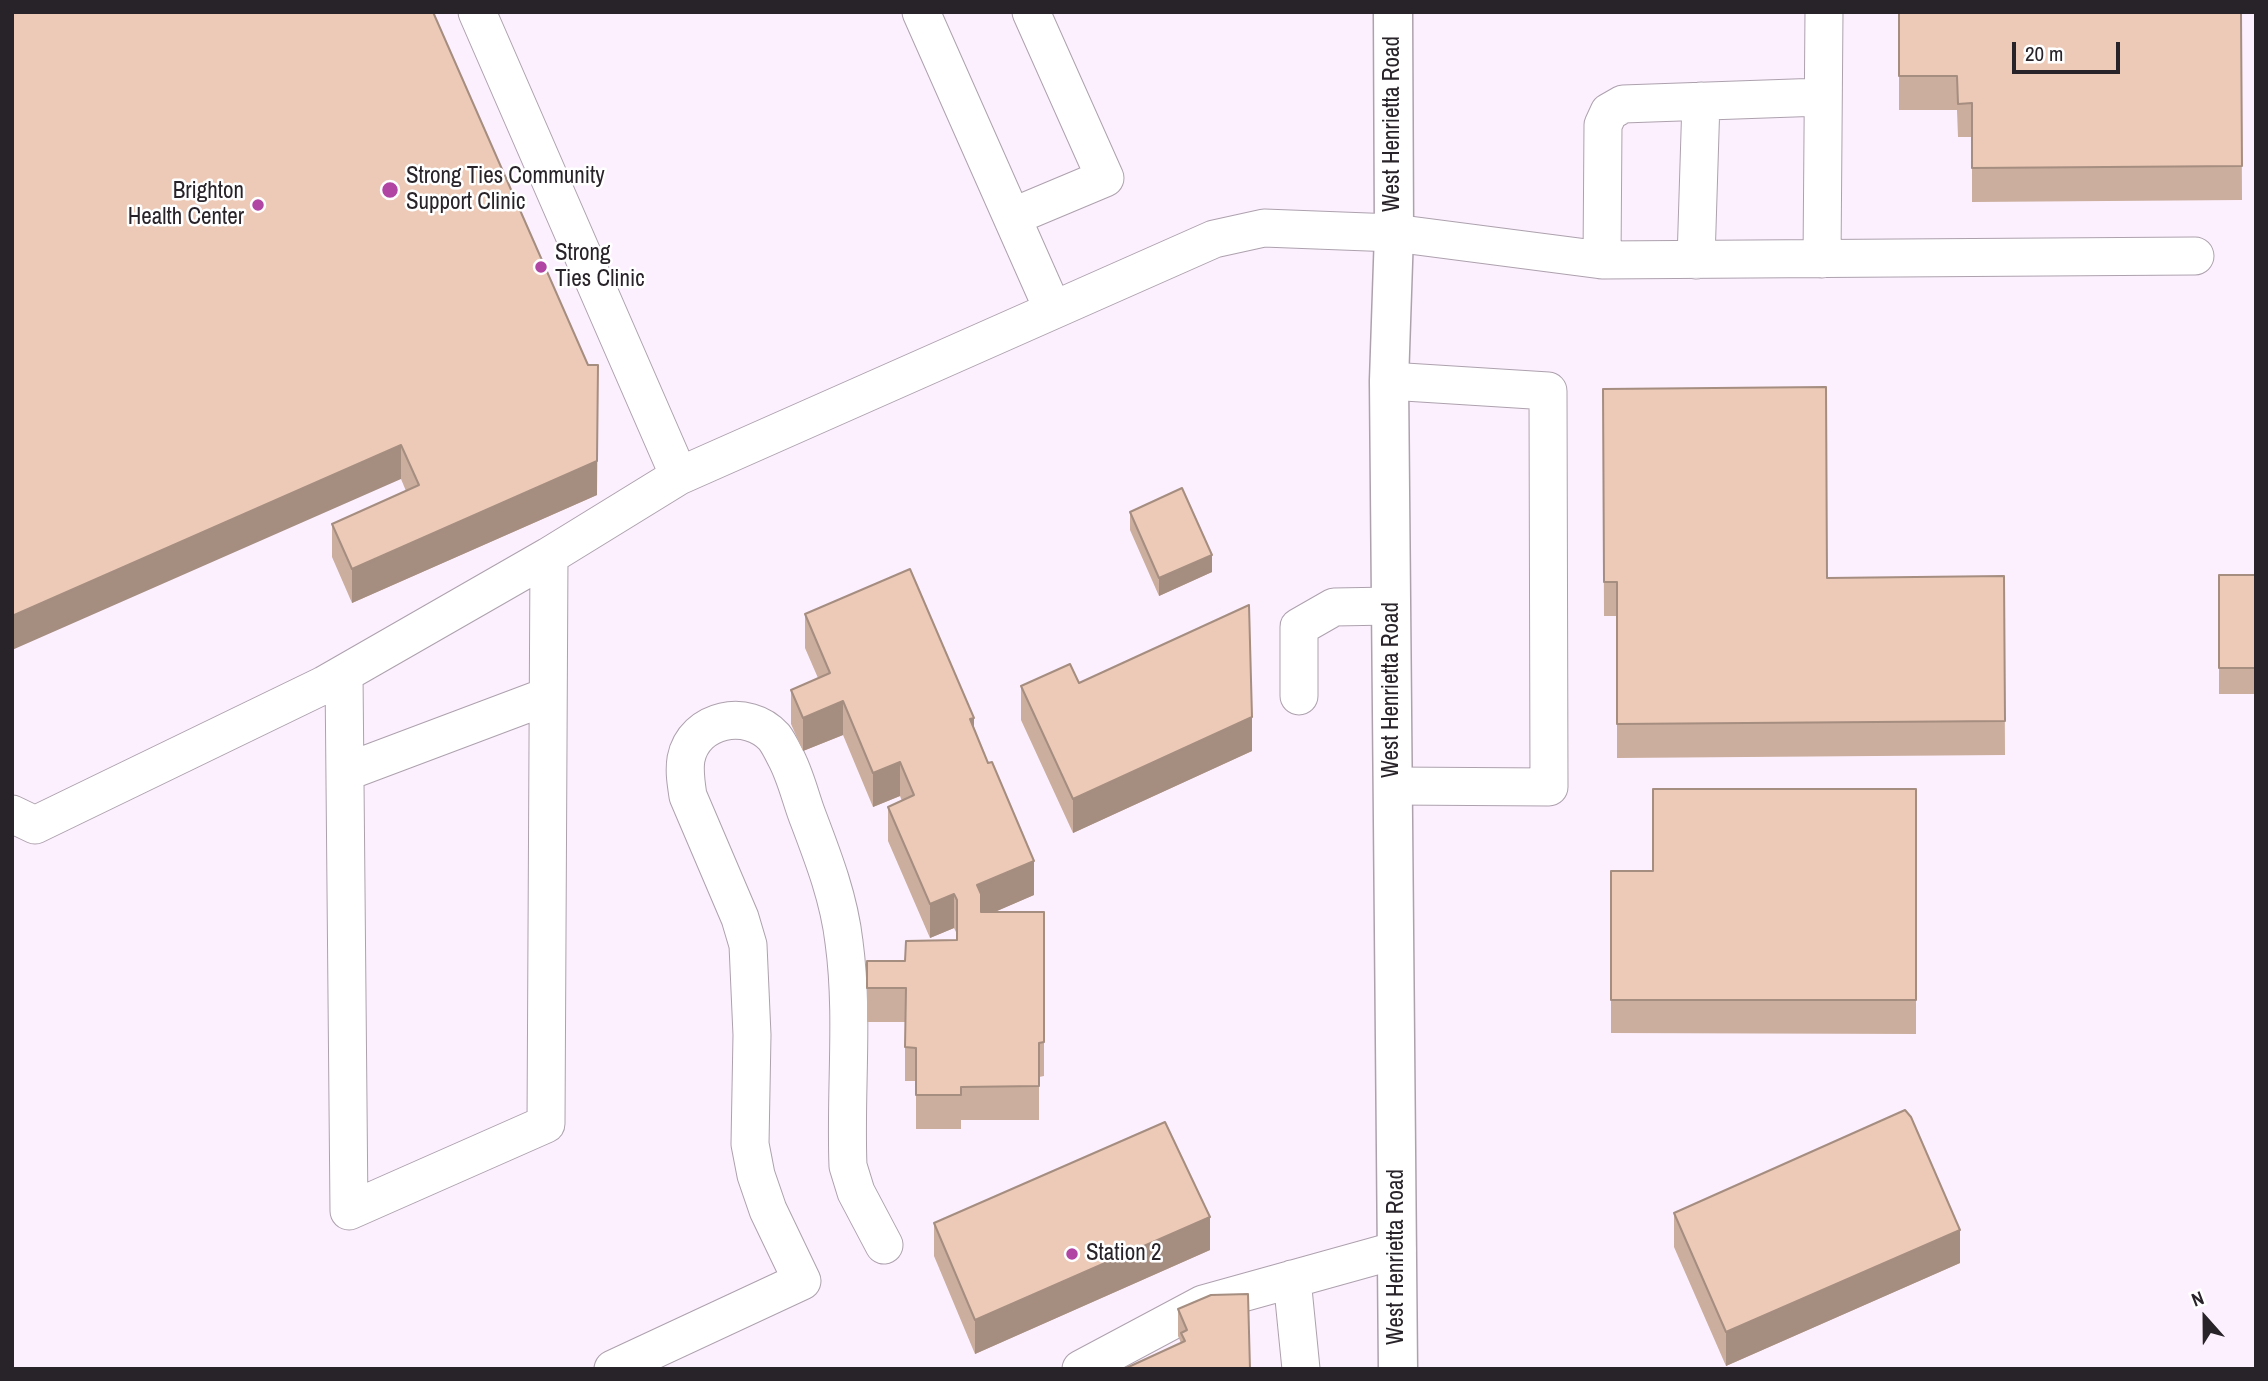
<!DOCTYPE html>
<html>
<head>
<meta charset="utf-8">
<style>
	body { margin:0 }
	#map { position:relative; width:2268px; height:1381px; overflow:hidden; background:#fdf0fe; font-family:"Archivo Narrow",sans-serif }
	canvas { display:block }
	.frame { position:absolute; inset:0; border:14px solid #282328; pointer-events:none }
	.north { position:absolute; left:2170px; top:1283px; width:70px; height:70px; -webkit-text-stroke:5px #fff; paint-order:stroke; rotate:339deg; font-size:19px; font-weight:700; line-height:28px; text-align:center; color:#282328 }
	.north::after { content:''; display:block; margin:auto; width:24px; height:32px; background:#282328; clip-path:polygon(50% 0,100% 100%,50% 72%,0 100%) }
	.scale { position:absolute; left:2012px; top:42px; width:108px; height:32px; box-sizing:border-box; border:4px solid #282328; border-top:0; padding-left:9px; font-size:21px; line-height:24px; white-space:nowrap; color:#282328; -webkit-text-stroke:5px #fff; paint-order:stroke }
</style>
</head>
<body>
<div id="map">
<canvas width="2268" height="1381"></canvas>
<div class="frame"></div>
<div class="north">N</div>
<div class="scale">20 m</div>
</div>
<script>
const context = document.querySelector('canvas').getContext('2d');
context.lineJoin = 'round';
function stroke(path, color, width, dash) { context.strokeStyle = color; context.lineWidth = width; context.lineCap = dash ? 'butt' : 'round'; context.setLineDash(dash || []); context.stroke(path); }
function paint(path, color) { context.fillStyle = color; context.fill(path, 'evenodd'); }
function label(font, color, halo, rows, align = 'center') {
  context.font = font + ' "Archivo Narrow",sans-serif'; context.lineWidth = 5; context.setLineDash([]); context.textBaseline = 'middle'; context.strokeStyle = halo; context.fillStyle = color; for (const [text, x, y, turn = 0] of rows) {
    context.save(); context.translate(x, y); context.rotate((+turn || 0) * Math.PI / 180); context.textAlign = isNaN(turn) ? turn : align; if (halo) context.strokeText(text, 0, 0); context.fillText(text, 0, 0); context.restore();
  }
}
const minor = new Path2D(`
	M477,12L679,476
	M921,12L1053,310
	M1012,217L1105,178L1031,12
	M1822,259L1824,12
	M1602,260L1603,125L1609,112L1623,104L1822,97
	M1696,260L1701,101
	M1389,381L1548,391L1549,787L1393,786
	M344,674L349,1211L546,1124L549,556
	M1299,696V627L1334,607L1391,606
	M346,772L548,696
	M12,814L35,825L324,685L549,556L679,476L1214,239L1264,228L1394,233L1602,260L2195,256
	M1292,1279L1301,1369
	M613,1369L802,1281L768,1210L756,1175L750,1144L752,1035L748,945L740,918L688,796C686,783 684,771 686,759C694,718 748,708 774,737C778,742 782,750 785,756C795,774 800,796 807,815C823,857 839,898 844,942C854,1015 845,1092 848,1166L856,1192L884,1245
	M1081,1369L1203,1304L1397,1250`);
const major = new Path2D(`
	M1393,12L1394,233L1389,381L1398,1369`);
const wall = new Path2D(`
	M12,12L597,495L352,603L332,557V524L406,491L401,479Z
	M1899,12H2241L2242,200L1972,202V137H1958L1957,110H1899Z
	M1603,389L1827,578L2004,576L2005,755L1617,758V616H1604Z
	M1130,512L1212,572L1159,596L1130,530Z
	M2219,575H2256V694H2219Z
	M805,614L974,729L1034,895L994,912H1044V1076L1039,1077V1120H961V1129H916V1081H905V1022H867V961H905L957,940V934L954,928L930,938L888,841V807L902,801L900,796L873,807L843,735L803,751L791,724V690L818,678L805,648Z
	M1079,683L1252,751L1073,833L1021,720V686Z
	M1916,789V1034L1611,1033V871H1653Z
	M1674,1213L1960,1263L1726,1366L1674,1247Z
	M934,1223L1210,1250L975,1354L934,1256Z
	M1178,1309L1250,1369L1181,1343L1178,1336Z`);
const shadedWall = new Path2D(`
	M598,365L597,495L352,603V569Z
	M401,445V479L12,650V616Z
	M1212,555V572L1159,596V578Z
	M843,701V735L803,751V718Z
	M1252,717V751L1073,833V799Z
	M974,718V752L970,719Z
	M900,762V796L873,807V773Z
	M1034,861V895L981,918L977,885Z
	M954,894V928L930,938V904Z
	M1210,1217V1250L975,1354V1320Z
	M1960,1230V1263L1726,1366V1332Z`);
const building = new Path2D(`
	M12,12H433L588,365H598L597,461L352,569L332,524L419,485L401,445L12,616Z
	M1899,12H2241L2242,166L1972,168V103L1958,104L1957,76H1899Z
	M1826,387L1827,578L2004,576L2005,721L1617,724V582H1604L1603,389Z
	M1182,488L1212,555L1159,578L1130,512Z
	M910,569L974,718L970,719L988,763L992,762L1034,861L977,885L981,894V912H1044V1042L1039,1043V1086L961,1087V1095H916V1048L905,1047L906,988H867V961H905L906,941L957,940V900L954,894L930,904L888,807L914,795L900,762L873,773L843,701L803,718L791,690L830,673L805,614Z
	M2219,575H2256V668H2219Z
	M1249,605L1252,717L1073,799L1021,686L1070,664L1079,683Z
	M1653,789H1916V1000H1611V871H1653Z
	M1905,1110L1911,1117L1960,1230L1726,1332L1674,1213Z
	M1165,1122L1210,1217L975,1320L934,1223Z
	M1248,1294L1250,1369H1124L1185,1341L1181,1333L1187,1330L1178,1309L1211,1295Z`);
const markers = [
	[390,190,9,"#b145a4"],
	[258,205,7,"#b145a4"],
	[541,267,7,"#b145a4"],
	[1072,1254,7,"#b145a4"]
];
const streetNames = [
	["West Henrietta Road",1393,124,-90],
	["West Henrietta Road",1392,690,-90],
	["West Henrietta Road",1397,1257,-90]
];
const poiNames = [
	["Strong Ties Community",406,177],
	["Support Clinic",406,203],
	["Brighton",244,192,"right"],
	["Health Center",244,218,"right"],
	["Strong",555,254],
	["Ties Clinic",555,280],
	["Station 2",1086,1254]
];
stroke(minor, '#ada1ae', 39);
stroke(major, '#ada1ae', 41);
stroke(minor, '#fff', 37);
stroke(major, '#fff', 38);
paint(wall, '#cbae9d');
paint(shadedWall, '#a58d80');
paint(building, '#eccab7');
stroke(building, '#a58d80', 2);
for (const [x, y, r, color] of markers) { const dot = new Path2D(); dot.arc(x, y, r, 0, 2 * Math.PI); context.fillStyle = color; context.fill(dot); stroke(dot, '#fff', 2.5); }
label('23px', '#282328', '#fff', streetNames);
label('23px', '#282328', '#fff', poiNames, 'left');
</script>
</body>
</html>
